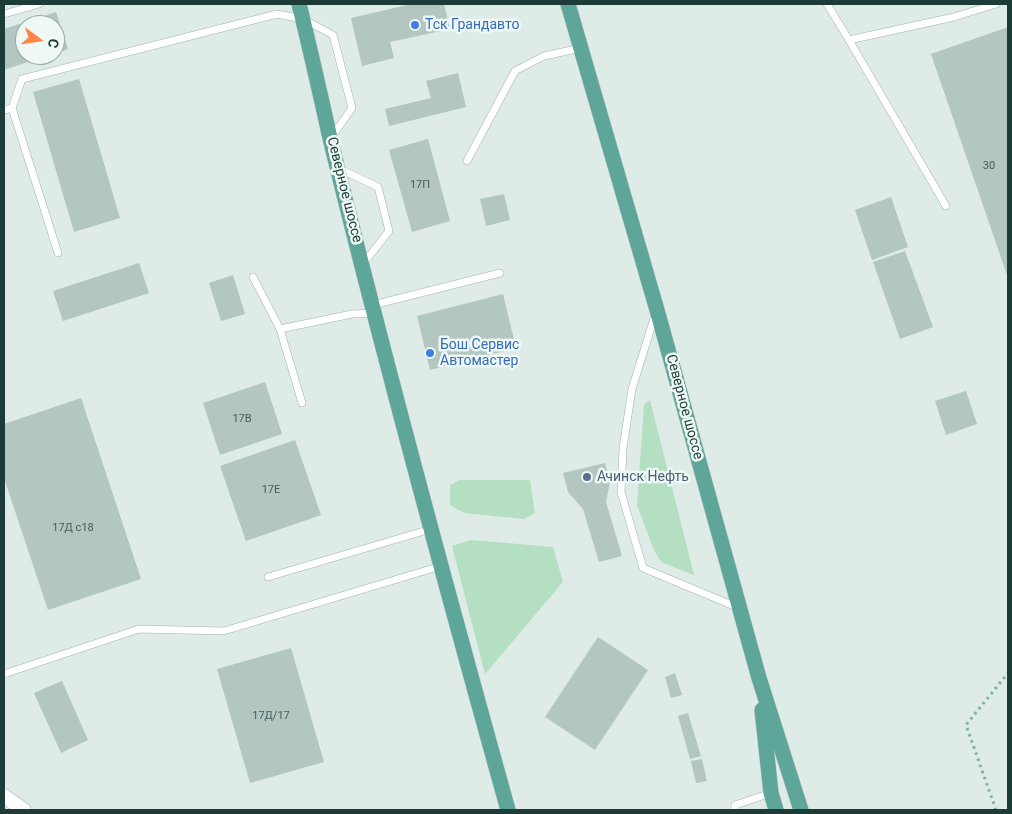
<!DOCTYPE html>
<html>
<head>
<meta charset="utf-8">
<style>
	body { margin:0 }
	#map { position:relative; width:1012px; height:814px; overflow:hidden; background:#deebe6; font-family:Roboto,sans-serif }
	canvas { display:block }
	.frame { position:absolute; inset:0; border:5px solid #1d3c37; pointer-events:none }
	.north { position:absolute; left:15px; top:15px; width:50px; height:50px; box-sizing:border-box; background:#eef8f4; border:1px solid #9aada8; border-radius:50%; rotate:104deg; font-size:14px; font-weight:700; line-height:20px; text-align:center; color:#1d3c37 }
	.north::after { content:''; display:block; margin:auto; width:18px; height:22px; background:#ff8548; clip-path:polygon(50% 0,100% 100%,50% 72%,0 100%) }
</style>
</head>
<body>
<div id="map">
<canvas width="1012" height="814"></canvas>
<div class="frame"></div>
<div class="north">С</div>
</div>
<script>
const context = document.querySelector('canvas').getContext('2d');
context.lineJoin = 'round';
function paint(path, color) { context.fillStyle = color; context.fill(path, 'evenodd'); }
function stroke(path, color, width, dash) { context.strokeStyle = color; context.lineWidth = width; context.lineCap = dash ? 'butt' : 'round'; context.setLineDash(dash || []); context.stroke(path); }
function label(font, color, halo, rows, align = 'center') {
  context.font = font + ' Roboto,sans-serif'; context.lineWidth = 5; context.setLineDash([]); context.textBaseline = 'middle'; context.strokeStyle = halo; context.fillStyle = color; for (const [text, x, y, turn = 0] of rows) {
    context.save(); context.translate(x, y); context.rotate((+turn || 0) * Math.PI / 180); context.textAlign = isNaN(turn) ? turn : align; if (halo) context.strokeText(text, 0, 0); context.fillText(text, 0, 0); context.restore();
  }
}
const green = new Path2D(`
	M650,400L694,575L661,562L654,550L637,505L644,405Z
	M459,480H530L535,513L524,519L464,513L450,505V485Z
	M471,540L553,547L563,582L485,674L452,546Z`);
const building = new Path2D(`
	M407,4H444L450,29L390,42L394,58L362,66L351,18L407,5Z
	M56,12L68,49L55,54V25H25V55H49L4,70V29Z
	M1008,27V278L931,54Z
	M458,73L466,107L389,126L385,109L431,98L426,81Z
	M79,79L120,218L74,232L33,92Z
	M428,139L450,221L412,232L389,150Z
	M504,194L510,220L486,226L480,199Z
	M891,197L908,247L872,260L855,210Z
	M905,251L933,327L900,339L873,262Z
	M139,263L149,293L63,321L53,291Z
	M233,275L245,314L221,321L209,283Z
	M503,294L516,348L430,370L417,316Z
	M265,382L282,434L220,455L203,403Z
	M966,391L977,424L946,435L935,401Z
	M81,398L141,579L48,610L4,478V424Z
	M295,440L321,515L246,541L220,466Z
	M605,463L610,482L606,502L622,556L599,562L583,509L568,492L563,473Z
	M598,637L648,670L595,750L545,717Z
	M291,648L324,762L250,783L217,669Z
	M675,673L682,695L671,698L665,677Z
	M62,681L88,740L61,753L34,693Z
	M688,713L701,756L690,759L678,716Z
	M702,759L707,781L696,783L691,761Z`);
const path = new Path2D(`
	M996,810L966,725L1008,673`);
const lane = new Path2D(`
	M827,4L849,40L954,17L996,4
	M4,14L39,4
	M849,40L946,206
	M4,110L12,108
	M467,161L515,71L544,56L581,48
	M338,168L378,187L389,231L363,264
	M58,253L12,108L22,79L277,14L303,19L333,35L352,108L331,138
	M253,277L280,329
	M373,305L500,273
	M655,315L632,389L623,448L621,492L643,568L739,608
	M302,403L280,329L352,314L375,313
	M268,577L431,529
	M4,674L139,629L224,631L441,566
	M735,810V805L771,793`);
const street = new Path2D(`
	M4,796L24,810`);
const primary = new Path2D(`
	M299,4C310,48 320,93 330,138C385,363 446,587 508,810
	M568,4L657,310L759,678L801,810
	M762,710L771,793L776,810`);
const markers = [
	[415,25,5,"#3f7fe0"],
	[430,353,5,"#3f7fe0"],
	[587,477,5,"#5c6f8a"]
];
const numberNames = [
	["30",989,166],
	["17П",420,185],
	["17В",242,419],
	["17Е",271,490],
	["17Д с18",73,528],
	["17Д/17",271,716]
];
const shopNames = [
	["Тск Грандавто",425,25],
	["Бош Сервис",440,345],
	["Автомастер",440,361]
];
const streetNames = [
	["Северное шоссе",344,190,76],
	["Северное шоссе",684,407,75]
];
const serviceNames = [
	["Ачинск Нефть",597,477]
];
paint(green, '#b4dfc3');
paint(building, '#b3c6c0');
stroke(lane, '#a0b3ae', 8);
stroke(street, '#a0b3ae', 15);
stroke(primary, '#c0c8c7', 16);
stroke(path, '#7ab2a6', 3, [2.5, 4]);
stroke(lane, '#fff', 7);
stroke(street, '#fff', 14);
stroke(primary, '#5da699', 15);
for (const [x, y, r, color] of markers) { const dot = new Path2D(); dot.arc(x, y, r, 0, 2 * Math.PI); context.fillStyle = color; context.fill(dot); stroke(dot, '#eef8f4', 2); }
label('11px', '#425e59', null, numberNames);
label('14px', '#366cbe', '#eef8f4', shopNames, 'left');
label('14px', '#1d3c37', '#eef8f4', streetNames);
label('14px', '#4e5e75', '#eef8f4', serviceNames, 'left');
</script>
</body>
</html>
